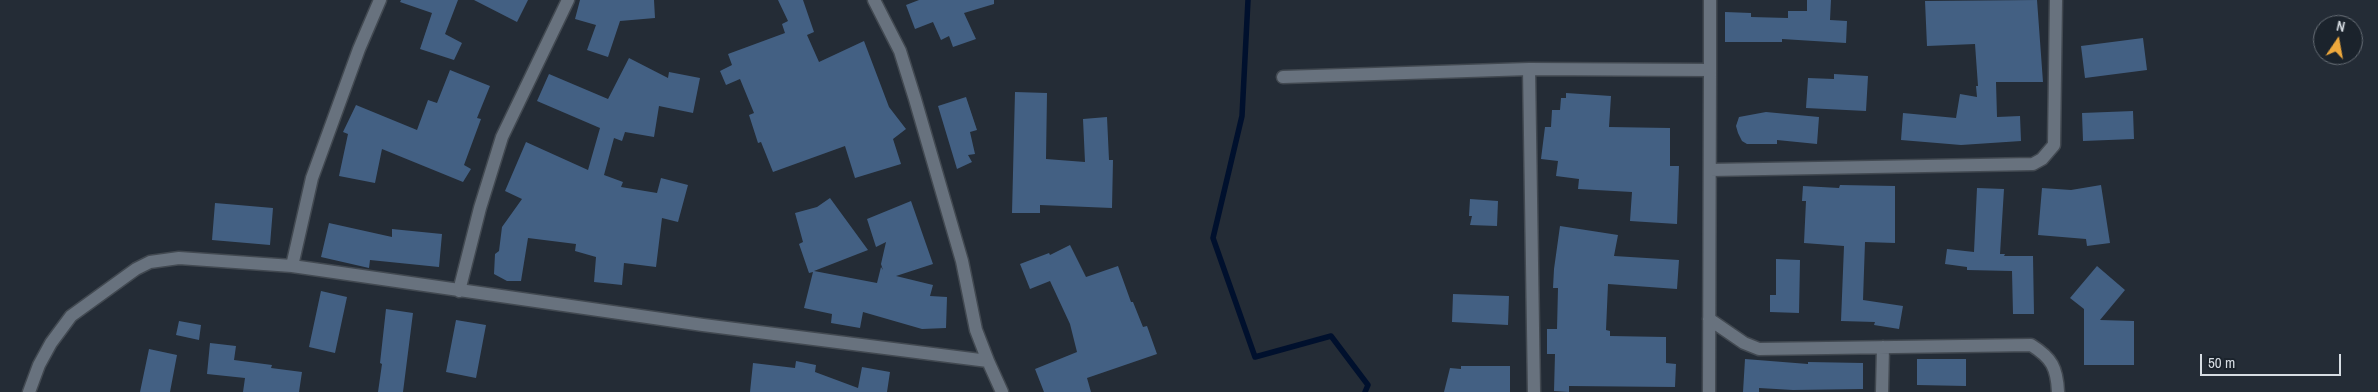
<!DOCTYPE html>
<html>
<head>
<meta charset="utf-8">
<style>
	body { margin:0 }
	#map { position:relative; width:2378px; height:392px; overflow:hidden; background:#242c36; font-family:"Archivo Narrow",sans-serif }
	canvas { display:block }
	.north { position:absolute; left:2313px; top:15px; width:50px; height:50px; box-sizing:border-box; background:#1b232c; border:1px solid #666d75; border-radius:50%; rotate:12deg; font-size:14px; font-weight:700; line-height:20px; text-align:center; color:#d7dde3 }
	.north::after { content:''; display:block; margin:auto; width:18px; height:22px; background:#eea83c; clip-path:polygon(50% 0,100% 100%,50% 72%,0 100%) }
	.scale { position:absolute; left:2200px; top:354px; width:141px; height:22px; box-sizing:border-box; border:2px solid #d7dde3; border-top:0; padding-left:6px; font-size:15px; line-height:18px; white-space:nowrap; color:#d7dde3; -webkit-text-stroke:4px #1b232c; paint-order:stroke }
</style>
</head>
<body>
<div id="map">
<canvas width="2378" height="392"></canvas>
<div class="north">N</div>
<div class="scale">50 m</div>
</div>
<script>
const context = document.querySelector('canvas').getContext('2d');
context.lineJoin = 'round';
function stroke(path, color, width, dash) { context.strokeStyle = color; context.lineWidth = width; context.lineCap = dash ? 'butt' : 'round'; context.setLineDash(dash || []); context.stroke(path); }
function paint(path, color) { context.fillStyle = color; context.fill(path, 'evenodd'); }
const stream = new Path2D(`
	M1248,0L1242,116L1213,238L1255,357L1331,336L1368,385L1365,392`);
const building = new Path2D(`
	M401,0H458L445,34L462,43L454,60L420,49L432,13L400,2Z
	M474,0H528L517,22Z
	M580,0H654L655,18L620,21L608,57L587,50L596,25L575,19Z
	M778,0H803L814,32L807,35L819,62L864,41L889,107L906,129L893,139L901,164L855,178L845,146L773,172L761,142L758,143L749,115L754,113L740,79L726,85L720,71L732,65L728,54L785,33L782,24L788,21Z
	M919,0H994V4L964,13L976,39L953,47L949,36L941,40L933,22L915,29L906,5Z
	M1807,0H1831L1830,20L1847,21L1846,43L1782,39V42H1725V12L1751,13V17L1788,18V11H1807Z
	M2037,0L2043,82H1996L1997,117L2020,116L2021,141L1961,145L1901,140L1903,113L1956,118L1960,94L1977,97L1976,86H1978L1975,44L1927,46L1925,1Z
	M2143,38L2147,70L2085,78L2081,46Z
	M629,58L668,78L669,72L700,78L693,113L659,106L654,137L625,132L622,141L614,138L604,175L623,182L621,187L657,193L661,178L688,185L678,222L662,218L656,267L624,263L622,285L594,282L596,257L575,251L576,244L528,238L521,281H507L494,274L495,254L499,251L502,227L522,199L505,191L526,142L588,170L600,128L537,101L549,74L608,99Z
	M450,70L490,86L477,118L481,119L464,165L471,169L463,182L382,149L375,183L339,176L348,134L343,132L356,105L417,130L428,100L437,103Z
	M1834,74L1868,76L1866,111L1806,108L1808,78L1834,79Z
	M1015,92L1047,93L1046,159L1085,162L1083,119L1107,117L1109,160H1113L1112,208L1040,205V213H1012Z
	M1566,93L1611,96L1609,127L1670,128V166H1679L1677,224L1630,221L1632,192L1578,189L1579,179L1556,176L1558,161L1541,159L1545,127H1551L1552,110H1560L1561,98H1566Z
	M966,97L977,130L970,132L975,154L968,155L972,162L957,169L938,106Z
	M2133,111L2134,139L2083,141L2082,113Z
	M1766,112L1819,117L1817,144L1777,140V144H1747L1742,141L1738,133L1736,126L1739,117Z
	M1840,185L1895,186V243L1865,242L1863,300L1903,306L1899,329L1874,325L1875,322L1841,321L1844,246L1804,243L1806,201H1802L1803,186L1839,188Z
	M2101,185L2110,243L2087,246L2086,239L2038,235L2042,188L2071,190Z
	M1977,188L2004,189L2000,254H2005L2004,256H2033L2034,314H2013L2012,271L1967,270V267L1945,264L1947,249L1974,252Z
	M830,198L868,250L814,271L877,283L881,267L883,270L881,264L886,242L876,247L867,219L911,201L933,264L896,276L933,285L930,296L947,297L946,328L922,329L863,312L860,328L831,323L832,314L804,308L813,272L809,273L799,244L803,242L795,213L817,207Z
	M1470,199L1498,201L1497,226L1470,225L1472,216H1469Z
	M215,203L273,208L270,245L212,240Z
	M329,223L392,237V229L442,234L439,267L370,260L369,268L321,257Z
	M1560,226L1618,235L1614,256L1679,260L1677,289L1608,284L1606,330L1610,331V336L1666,337V363L1676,364L1675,387L1569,386V392L1554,391L1555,354H1547V329H1557L1558,288H1553L1554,269Z
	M1070,245L1086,277L1118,266L1131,302H1133L1143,327L1147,326L1157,354L1087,378L1091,392H1044L1035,369L1077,352L1070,324L1050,281L1030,289L1020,264L1049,253L1050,255Z
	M1776,259L1800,260L1799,313L1770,312V295H1776Z
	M2097,266L2125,290L2100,320L2134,321V365H2084V309L2070,298Z
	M321,291L347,297L335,353L309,347Z
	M1453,294L1509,296L1508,325L1452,322Z
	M386,309L413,313L403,392H378L382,364L380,363Z
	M456,320L486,325L476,378L446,372Z
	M179,321L201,325L199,340L176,335Z
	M210,343L236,346L234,360L272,365L271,368L302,372L299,392H243L245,378L207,374Z
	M149,349L177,355L170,392H140Z
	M1745,359L1808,364V362L1863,363V389L1793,390L1759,388V392H1743Z
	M1917,359H1966V386L1917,385Z
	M796,361L816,365L815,372L858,388L862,367L890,372L887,392H750L753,363L795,368Z
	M1461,366H1510V392H1444L1450,368L1461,369Z`);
const street = new Path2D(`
	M874,0L900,51L915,99L962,261L976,330L988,361
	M1529,69L1534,392
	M1710,70V0
	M1283,77L1529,69L1710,70L1709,392
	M1710,170L2033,164L2042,159L2054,145L2056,0
	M292,266L312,178L359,49L380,0
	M459,291L480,208L502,137L568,0
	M1709,319L1744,343L1759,349L2031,345C2052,358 2057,368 2058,392
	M29,392L39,365L51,343L71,316L136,269L150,262L179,258L292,266L703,325L988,361L1002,392
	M1882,392L1883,347`);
stroke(stream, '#00102d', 5.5);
paint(building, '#436083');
stroke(street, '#424951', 15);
stroke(street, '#68727e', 12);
</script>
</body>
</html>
